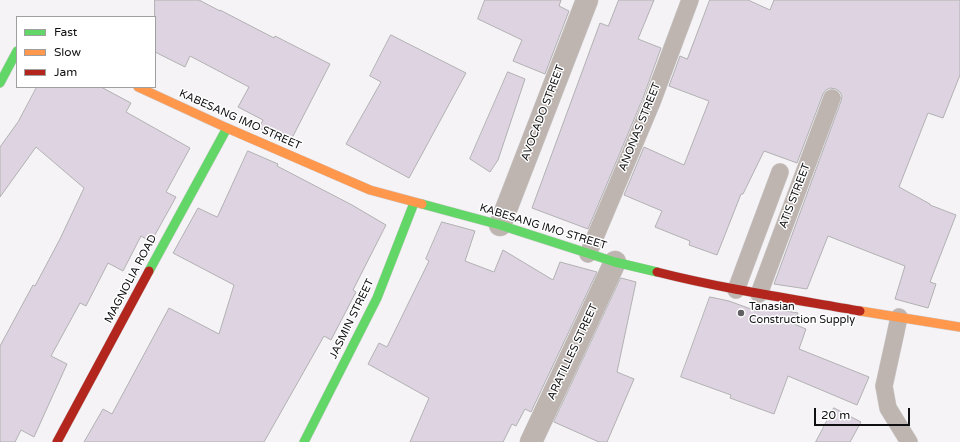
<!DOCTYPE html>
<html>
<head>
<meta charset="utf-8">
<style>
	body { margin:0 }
	#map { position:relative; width:960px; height:442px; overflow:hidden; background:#f5f3f6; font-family:"Varela Round",sans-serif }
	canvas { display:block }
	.legend { position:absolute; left:16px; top:16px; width:140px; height:72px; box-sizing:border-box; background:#fff; border:1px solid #9f9fa0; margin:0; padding:5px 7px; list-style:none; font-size:12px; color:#100f11 }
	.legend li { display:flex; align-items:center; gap:8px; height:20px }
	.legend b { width:20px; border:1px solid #9f9fa0 }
	.scale { position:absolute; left:814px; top:408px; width:96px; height:18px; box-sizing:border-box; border:2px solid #100f11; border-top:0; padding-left:5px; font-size:12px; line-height:14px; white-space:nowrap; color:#100f11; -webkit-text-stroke:3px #fff; paint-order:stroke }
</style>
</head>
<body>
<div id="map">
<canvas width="960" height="442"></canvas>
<ul class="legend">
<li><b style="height:5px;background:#63d668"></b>Fast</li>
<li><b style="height:5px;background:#ff974d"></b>Slow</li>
<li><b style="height:5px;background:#b3261e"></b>Jam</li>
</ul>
<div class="scale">20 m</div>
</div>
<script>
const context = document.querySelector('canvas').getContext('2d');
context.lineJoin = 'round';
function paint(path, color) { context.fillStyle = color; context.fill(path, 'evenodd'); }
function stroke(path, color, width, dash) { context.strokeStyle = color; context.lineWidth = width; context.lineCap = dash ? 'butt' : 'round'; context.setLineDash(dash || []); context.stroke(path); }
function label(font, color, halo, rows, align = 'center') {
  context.font = font + ' "Varela Round",sans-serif'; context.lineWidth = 3; context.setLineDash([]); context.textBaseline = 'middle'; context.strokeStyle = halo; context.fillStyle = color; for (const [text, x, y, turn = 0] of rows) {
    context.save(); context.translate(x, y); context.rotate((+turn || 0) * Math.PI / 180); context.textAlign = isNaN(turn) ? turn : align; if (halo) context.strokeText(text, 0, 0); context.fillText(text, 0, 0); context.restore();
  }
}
const building = new Path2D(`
	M155,0H199L220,11V10L274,38L275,36L330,64L290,142L259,128L263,120L238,107L249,87L190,56L185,67L155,52Z
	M485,0H561L559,6L569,11L545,74L513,61L522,40L478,19Z
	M619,0H654L638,39L661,48L643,98L588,229L532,208L600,23L608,26Z
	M710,0H748L770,10L774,0H960V75L943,118L928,113L899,187L930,204V205L956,215L930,282L936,284L928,308L895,299L905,266L828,236L807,289L774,284L841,101L842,96L840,92L836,89L830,88L826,90L823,94L797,163L764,151L743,194H741L717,255L689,245L690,241L655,227L662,211L624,195L644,147L684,165L709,101L669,86L680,56L687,59Z
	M391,35L466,73L409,178L346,144L381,82L370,76Z
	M508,72L525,79L498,160L490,172L470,159Z
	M37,87H101L131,103L126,112L190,148L166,192L176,197L151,242L141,236L123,271L108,263L86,306L80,303L51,356L67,364L34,437L21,430L15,442H0V346L33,285L35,286L60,239L84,188L36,147L0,197V147L18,122Z
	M248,151L278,164L277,166L352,205L386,225L353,290L356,292L331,340L324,336L264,442H84L103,409L112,414L169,308L219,334L234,285L173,253L198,208L217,217Z
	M442,222L475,231L465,261L494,272L503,250L553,280L560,262L597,272L531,412L525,409L516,426L512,424L503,442H410L429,398L368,364L379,343L387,347L429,261L426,259Z
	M621,278L636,282L617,372L634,379L607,442H599L554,422Z
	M710,297L729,301L759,312L761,307L798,313L794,324L806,329L799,349L869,377L857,405L788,376L774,414L730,398L731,395L681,377Z
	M834,408L861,422L850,442H816Z`);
const lane = new Path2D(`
	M588,254L652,102L690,0
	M736,290L780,172
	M759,294L832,98
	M899,317L895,336L884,386L888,408L909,442`);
const street = new Path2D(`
	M500,225L587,0
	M531,442L615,262`);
const fast = new Path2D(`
	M0,83L17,51
	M422,204L500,225L615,262L657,272
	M149,271L227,128
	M304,442L377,298L414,203`);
const slow = new Path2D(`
	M138,87L227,128L370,190L422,204
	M860,311L960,327`);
const jam = new Path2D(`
	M657,272C724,289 792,299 860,311
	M57,442L149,271`);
const markers = [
	[741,313,4,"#605f61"]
];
const streetNames = [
	["AVOCADO STREET",543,113,-69],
	["KABESANG IMO STREET",240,120,24],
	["ANONAS STREET",640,127,-68],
	["ATIS STREET",795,196,-69],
	["KABESANG IMO STREET",543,227,17],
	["MAGNOLIA ROAD",131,279,-62],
	["JASMIN STREET",352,319,-64],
	["ARATILLES STREET",573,352,-65]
];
const poiNames = [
	["Tanasian",749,307],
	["Construction Supply",749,320]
];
paint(building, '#ded4e1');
stroke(building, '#b1b0b2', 1);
stroke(lane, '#d0cfd1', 18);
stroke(street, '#d0cfd1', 23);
stroke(fast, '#d0cfd1', 10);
stroke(slow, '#d0cfd1', 10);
stroke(jam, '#d0cfd1', 10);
stroke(lane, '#beb5b0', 17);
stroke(street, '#beb5b0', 22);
stroke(fast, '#63d668', 9);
stroke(slow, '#ff974d', 9);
stroke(jam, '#b3261e', 9);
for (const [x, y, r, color] of markers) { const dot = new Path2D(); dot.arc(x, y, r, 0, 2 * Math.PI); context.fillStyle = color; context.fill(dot); stroke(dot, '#fff', 1.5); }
label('11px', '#100f11', '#fff', streetNames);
label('11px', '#100f11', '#fff', poiNames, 'left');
</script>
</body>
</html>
